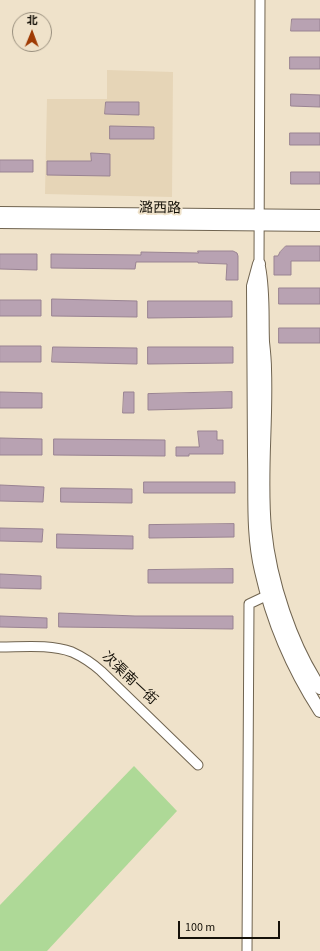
<!DOCTYPE html>
<html>
<head>
<meta charset="utf-8">
<style>
	body { margin:0 }
	#map { position:relative; width:320px; height:951px; overflow:hidden; background:#efe2ca; font-family:"Source Sans 3","Noto Sans SC",sans-serif }
	canvas { display:block }
	.north { position:absolute; left:12px; top:12px; width:40px; height:40px; box-sizing:border-box; background:#efe2ca; border:1px solid #988e7d; border-radius:50%; rotate:1deg; font-size:11px; font-weight:700; line-height:16px; text-align:center; color:#151109 }
	.north::after { content:''; display:block; margin:auto; width:14px; height:18px; background:#9f3b04; clip-path:polygon(50% 0,100% 100%,50% 72%,0 100%) }
	.scale { position:absolute; left:178px; top:921px; width:102px; height:18px; box-sizing:border-box; border:2px solid #151109; border-top:0; padding-left:5px; font-size:12px; line-height:14px; white-space:nowrap; color:#151109; -webkit-text-stroke:3px #efe2ca; paint-order:stroke }
</style>
</head>
<body>
<div id="map">
<canvas width="320" height="951"></canvas>
<div class="north">北</div>
<div class="scale">100 m</div>
</div>
<script>
const context = document.querySelector('canvas').getContext('2d');
context.lineJoin = 'round';
function paint(path, color) { context.fillStyle = color; context.fill(path, 'evenodd'); }
function stroke(path, color, width, dash) { context.strokeStyle = color; context.lineWidth = width; context.lineCap = dash ? 'butt' : 'round'; context.setLineDash(dash || []); context.stroke(path); }
function label(font, color, halo, rows, align = 'center') {
  context.font = font + ' "Source Sans 3","Noto Sans SC",sans-serif'; context.lineWidth = 4; context.setLineDash([]); context.textBaseline = 'middle'; context.strokeStyle = halo; context.fillStyle = color; for (const [text, x, y, turn = 0] of rows) {
    context.save(); context.translate(x, y); context.rotate((+turn || 0) * Math.PI / 180); context.textAlign = isNaN(turn) ? turn : align; if (halo) context.strokeText(text, 0, 0); context.fillText(text, 0, 0); context.restore();
  }
}
const built = new Path2D(`
	M107,70L173,72L172,197L45,194L47,99H107Z`);
const green = new Path2D(`
	M134,766L177,811L47,951H0V905Z`);
const building = new Path2D(`
	M292,19H320V31H291Z
	M290,57H320V69H290Z
	M291,94L320,95V107L291,106Z
	M106,102H139V115L105,114Z
	M110,126L154,127V139H110Z
	M290,133H320V145H290Z
	M91,153L110,154V176L47,175V161H91Z
	M0,160H33V172H0Z
	M291,172H320V184H291Z
	M286,246H320V261H291V275H274V256H278L280,252Z
	M198,251H233L237,253L238,256V280H226L227,264L198,263V262H136L135,269L51,268V254L141,255V252L198,253Z
	M0,254H37V270L0,269Z
	M279,288H320V304H279Z
	M52,299L137,301V317L52,316Z
	M0,300H41V316H0Z
	M148,301H232V317L148,318Z
	M279,328H320V343H279Z
	M0,346H41V362H0Z
	M53,347L137,348V364L52,362Z
	M148,347H233V363L148,364Z
	M0,392L42,393V408H0Z
	M124,392H134V413H123Z
	M232,392V408L148,410V394Z
	M198,431H217V440H223V454H189V456H176V447H199Z
	M0,438L42,439V455H0Z
	M54,439L165,440V456L54,455Z
	M144,482H235V493H144Z
	M0,485L44,487L43,502L0,501Z
	M61,488L132,489V503L61,502Z
	M234,524V537L149,538V525Z
	M0,528L43,529L42,542L0,541Z
	M57,534L133,536V549L57,548Z
	M233,569V583H148V570Z
	M0,574L41,576V589L0,588Z
	M59,613L135,616H233V629L59,627Z
	M0,616L47,618V628L0,627Z`);
const minor = new Path2D(`
	M259,264L260,0
	M0,647C23,647 50,644 72,652C83,657 92,663 101,671L198,765
	M247,951L249,604L268,595`);
const major = new Path2D(`
	M0,213L320,216
	M0,222L320,225
	M259,264L253,286C253,343 254,400 254,456C255,495 252,534 261,571C272,620 293,669 320,711
	M259,267C264,292 262,317 263,342C264,351 265,360 265,369C267,423 260,476 265,529C270,581 291,645 320,688`);
const streetNames = [
	["潞西路",160,209,1],
	["次渠南一街",129,679,43]
];
paint(built, '#e6d5b7');
paint(green, '#aed997');
paint(building, '#b8a2b2');
stroke(building, '#998392', 1);
stroke(minor, '#706450', 11);
stroke(major, '#706450', 14);
stroke(minor, '#fff', 9);
stroke(major, '#fff', 12);
label('14px', '#151109', '#efe2ca', streetNames);
</script>
</body>
</html>
